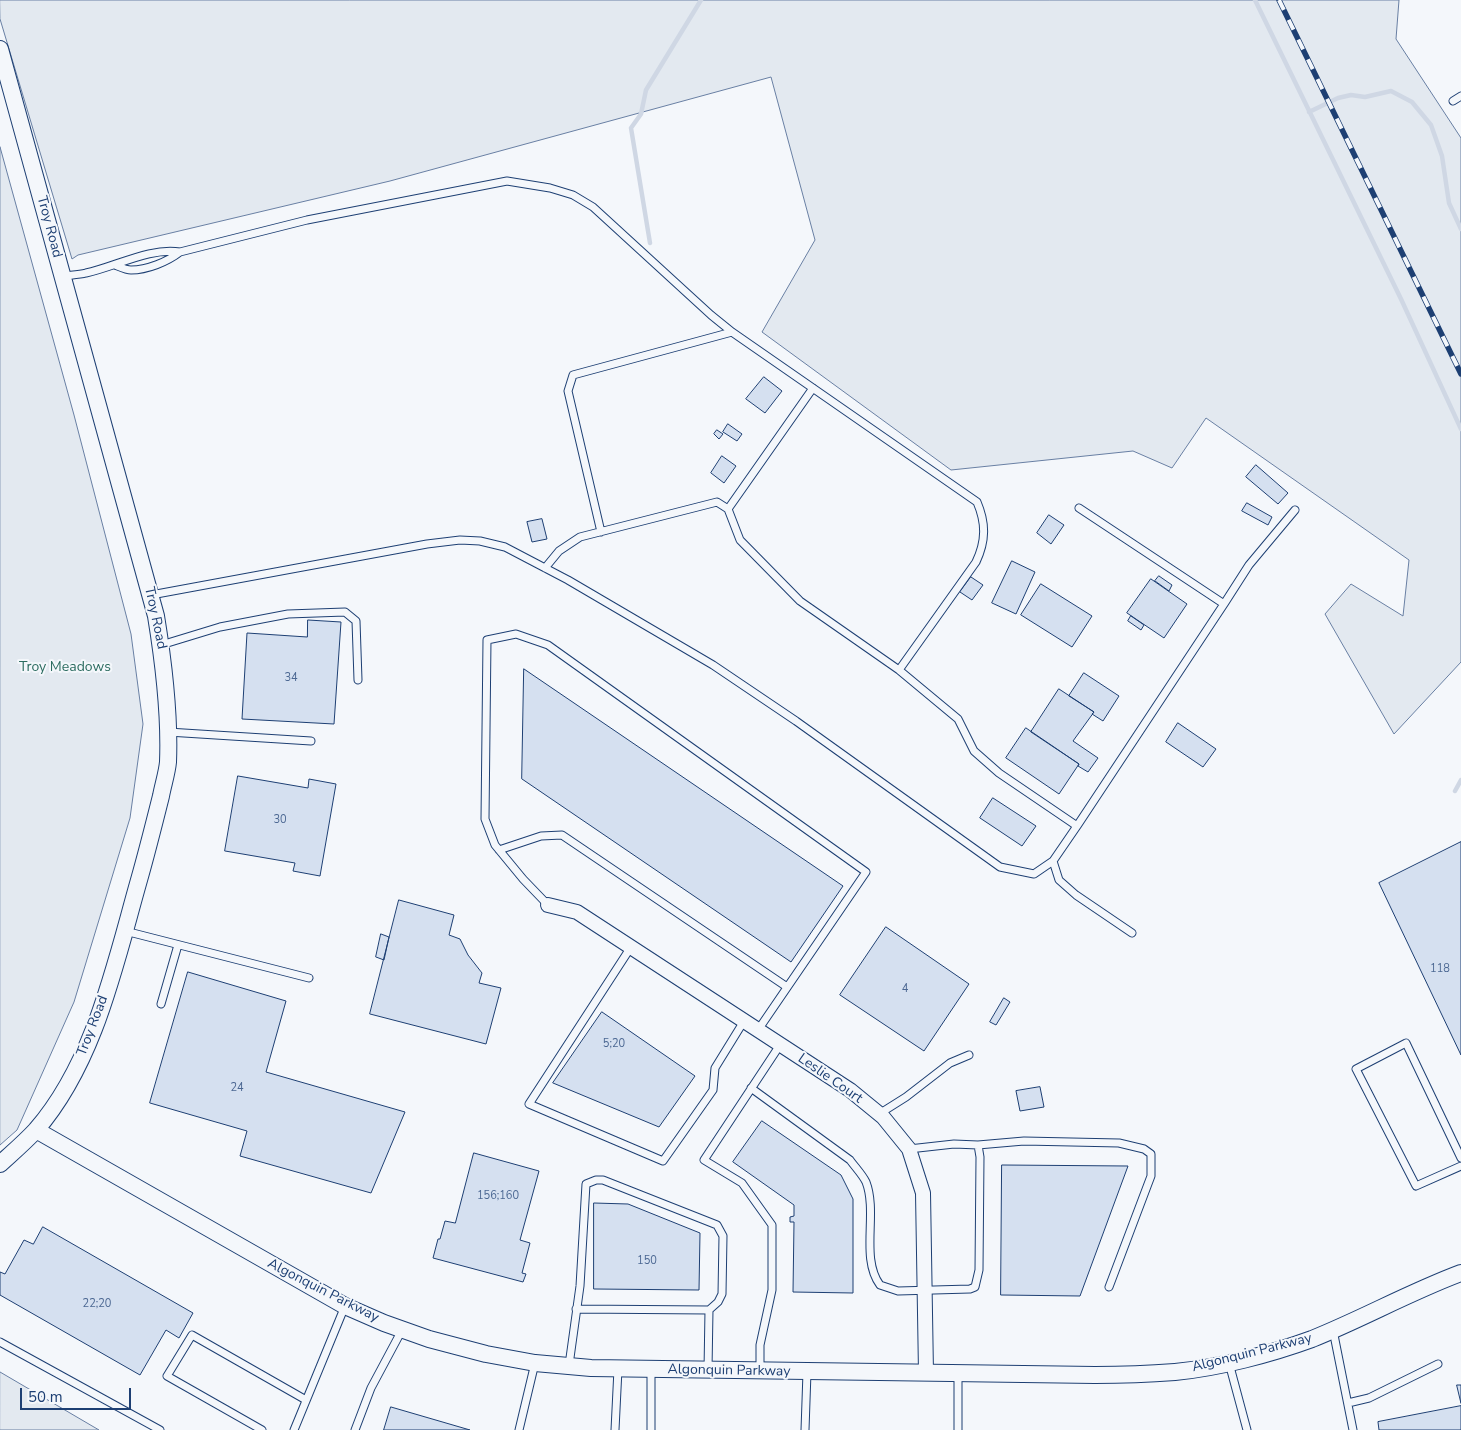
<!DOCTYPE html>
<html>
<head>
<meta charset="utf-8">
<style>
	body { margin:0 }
	#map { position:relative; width:1461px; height:1430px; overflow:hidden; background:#f4f7fb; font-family:"Nunito Sans",sans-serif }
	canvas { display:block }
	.scale { position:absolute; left:20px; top:1388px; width:111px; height:22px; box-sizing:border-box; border:2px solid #1d3f73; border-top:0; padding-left:6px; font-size:15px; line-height:18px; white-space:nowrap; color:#1d3f73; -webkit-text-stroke:4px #f4f7fb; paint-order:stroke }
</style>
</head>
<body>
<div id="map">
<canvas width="1461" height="1430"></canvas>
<div class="scale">50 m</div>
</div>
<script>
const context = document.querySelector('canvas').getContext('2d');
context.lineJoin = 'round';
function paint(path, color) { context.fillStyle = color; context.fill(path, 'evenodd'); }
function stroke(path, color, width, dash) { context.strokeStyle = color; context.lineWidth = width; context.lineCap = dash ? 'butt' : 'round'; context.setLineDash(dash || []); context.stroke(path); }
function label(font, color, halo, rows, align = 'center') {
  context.font = font + ' "Nunito Sans",sans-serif'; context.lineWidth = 4; context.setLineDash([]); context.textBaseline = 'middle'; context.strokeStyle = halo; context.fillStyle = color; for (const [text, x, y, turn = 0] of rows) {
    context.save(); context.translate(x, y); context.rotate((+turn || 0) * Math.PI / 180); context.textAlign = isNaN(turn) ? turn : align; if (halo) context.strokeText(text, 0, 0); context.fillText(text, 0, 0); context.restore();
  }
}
const green = new Path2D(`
	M0,0H1399L1396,39L1461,138V662L1394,734L1325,614L1351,584L1403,616L1409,560L1206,418L1172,468L1133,451L951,470L762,332L815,240L771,77L390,181L78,255L72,259L0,19Z
	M0,147L74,415L131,634L143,724L130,818L74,1002L17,1130L0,1145Z
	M0,1372L99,1430H0Z`);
const stream = new Path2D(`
	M1255,0L1401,299L1461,429
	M1309,112L1338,98L1351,95L1365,97L1391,91L1412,102L1431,125L1442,156L1449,203L1461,229
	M650,243L631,128L641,114L646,90L701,0
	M1455,791L1461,780`);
const building = new Path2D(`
	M764,377L782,391L765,413L746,399Z
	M728,424L742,434L737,441L723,432Z
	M717,430L723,434L719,439L714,434Z
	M722,456L736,466L724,483L711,473Z
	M1256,465L1288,493L1278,504L1246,477Z
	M1247,503L1272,517L1268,525L1242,511Z
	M1049,515L1064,525L1051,544L1037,533Z
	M542,519L547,539L532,542L527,522Z
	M1012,561L1035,572L1016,614L992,603Z
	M1159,576L1172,585L1169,591L1155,581Z
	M971,577L983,585L972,600L960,592Z
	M1151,579L1187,604L1164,638L1127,613Z
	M1041,584L1092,616L1072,647L1021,615Z
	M1131,616L1144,625L1141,630L1128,621Z
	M308,620L341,622L334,724L242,719L247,633L307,637Z
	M524,669L843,886L791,962L522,779Z
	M1084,673L1119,696L1103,721L1092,714L1094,712L1069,696Z
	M1059,689L1094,712L1073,741L1098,758L1088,772L1078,766L1079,764L1031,732Z
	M1178,723L1216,749L1203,767L1166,742Z
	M1026,728L1079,764L1059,794L1006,758Z
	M238,776L308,788L309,779L336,784L320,876L293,871L295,863L225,851Z
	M993,798L1036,826L1022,846L980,818Z
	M1461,842V1055L1379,883Z
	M399,900L454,915L449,935L460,939L468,955L482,973L479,983L501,988L486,1044L370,1014Z
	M886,927L969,984L924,1051L840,995Z
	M381,934L389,937L384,960L376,957Z
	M188,972L286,1001L266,1072L405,1112L371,1193L240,1156L247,1131L150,1103Z
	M1004,998L1010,1002L996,1025L990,1022Z
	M602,1012L695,1076L659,1127L553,1083Z
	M1040,1087L1044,1107L1020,1111L1016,1091Z
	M762,1121L841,1175L853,1199V1293L793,1292L794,1222H790V1217L794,1216V1205L733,1162Z
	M474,1153L539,1171L520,1240L530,1243L522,1273L526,1274L523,1282L433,1258L438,1239H440L445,1221L455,1223Z
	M1002,1165L1128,1166L1080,1296L1001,1295Z
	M594,1203L628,1204L700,1233L699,1290L594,1289Z
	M43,1227L193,1313L179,1338L166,1330L140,1375L0,1295V1272L5,1274L24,1240L33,1244Z
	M1457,1385H1461V1403Z
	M1461,1406V1430H1379L1378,1422Z
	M391,1407L470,1430H384Z`);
const service = new Path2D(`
	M1453,101L1461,96
	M180,252L307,220L507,181L550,188L573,195L593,207L711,315L732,332L977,502C986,523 986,541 976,562L899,670
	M63,276C70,275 79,275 86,273C115,267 150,247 180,252C167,262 147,270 131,270C126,270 120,267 115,265
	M728,509L813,388
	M601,532L568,391L573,375L732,332
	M151,595L427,544L460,540L480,541L505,547L568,580L713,665L796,721L1000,867L1034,874L1053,861L1077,826L999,773L974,751L958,719L899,670L800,601L740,540L728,509L717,502L580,537L559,551L545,568
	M1224,604L1249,565L1295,510
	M161,645L220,627L288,614L345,612L356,621L358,680
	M168,732L311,741
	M1077,826L1224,604L1079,508
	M499,850L541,836L562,835L787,987
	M1053,861L1059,880L1076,895L1132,933
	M548,905L523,879L495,845L485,819L487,640L516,634L548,645L866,872L758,1030
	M125,931L309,978
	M631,947L529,1104L663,1161L713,1090L715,1068L744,1021
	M161,1004L178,945
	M751,1088L850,1160C855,1167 862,1174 866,1182C878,1213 860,1258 880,1285L898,1291L970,1289L975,1287L979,1270L980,1157L978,1145L954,1144L909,1149
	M879,1114L906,1097L950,1063L969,1055
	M978,1145L1024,1141L1119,1143L1144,1149L1151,1154V1176L1109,1287
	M1461,1158L1406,1043L1356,1069L1416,1186L1461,1166
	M576,1309L709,1310
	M1333,1330L1353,1430
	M0,1342L160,1430
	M1229,1363L1247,1430
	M569,1365L580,1286L586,1184L596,1180H603L717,1225L723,1236L722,1294L718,1302L709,1310L708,1370
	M760,1371V1345L772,1290V1225L742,1183L704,1160L780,1045
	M1348,1403L1369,1398L1438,1364
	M262,1430L167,1376L192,1335L306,1400
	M294,1430L345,1306
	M355,1430L371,1388L402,1330
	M519,1430L535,1363
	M615,1430L618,1369
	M651,1430V1370
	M805,1430L807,1372
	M958,1430V1373`);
const minor = new Path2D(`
	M548,905L577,912L850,1090L883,1117L909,1149L923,1193L926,1373`);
const tertiary = new Path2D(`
	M0,49L156,616C164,665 170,713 168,762C167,773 163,785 161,796C154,824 147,852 139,880C115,964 95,1062 36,1130C25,1142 12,1153 0,1164
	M36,1130L345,1306L384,1323L429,1339L486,1354L535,1363L591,1368L1095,1375C1122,1375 1149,1374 1175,1372C1218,1368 1271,1354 1312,1339C1362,1319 1410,1292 1461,1273`);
const rail = new Path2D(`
	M1279,0L1461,374`);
const numberNames = [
	["34",291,678],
	["30",280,820],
	["118",1440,969],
	["4",905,989],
	["5;20",614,1044],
	["24",237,1088],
	["156;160",498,1196],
	["150",647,1261],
	["22;20",97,1304]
];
const streetNames = [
	["Troy Road",49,227,75],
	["Troy Road",155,618,78],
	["Troy Road",93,1026,-69],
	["Leslie Court",830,1079,35],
	["Algonquin Parkway",323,1291,27],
	["Algonquin Parkway",1252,1353,-14],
	["Algonquin Parkway",729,1371,1]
];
const parkNames = [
	["Troy Meadows",65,668]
];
paint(green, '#e3e9f0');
stroke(green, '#687fa3', 1);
stroke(stream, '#cfd7e4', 4.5);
paint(building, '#d5e0f0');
stroke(building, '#1d3f73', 1);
stroke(service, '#1d3f73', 9);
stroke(minor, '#1d3f73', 16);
stroke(tertiary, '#1d3f73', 18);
stroke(service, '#f4f7fb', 7);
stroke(minor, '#f4f7fb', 14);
stroke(tertiary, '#f4f7fb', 16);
stroke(rail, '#1d3f73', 5.5);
stroke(rail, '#f4f7fb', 4, [11]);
label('11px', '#4b6792', null, numberNames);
label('14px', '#1d3f73', '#f4f7fb', streetNames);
label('14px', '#2c6c60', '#f4f7fb', parkNames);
</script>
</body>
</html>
